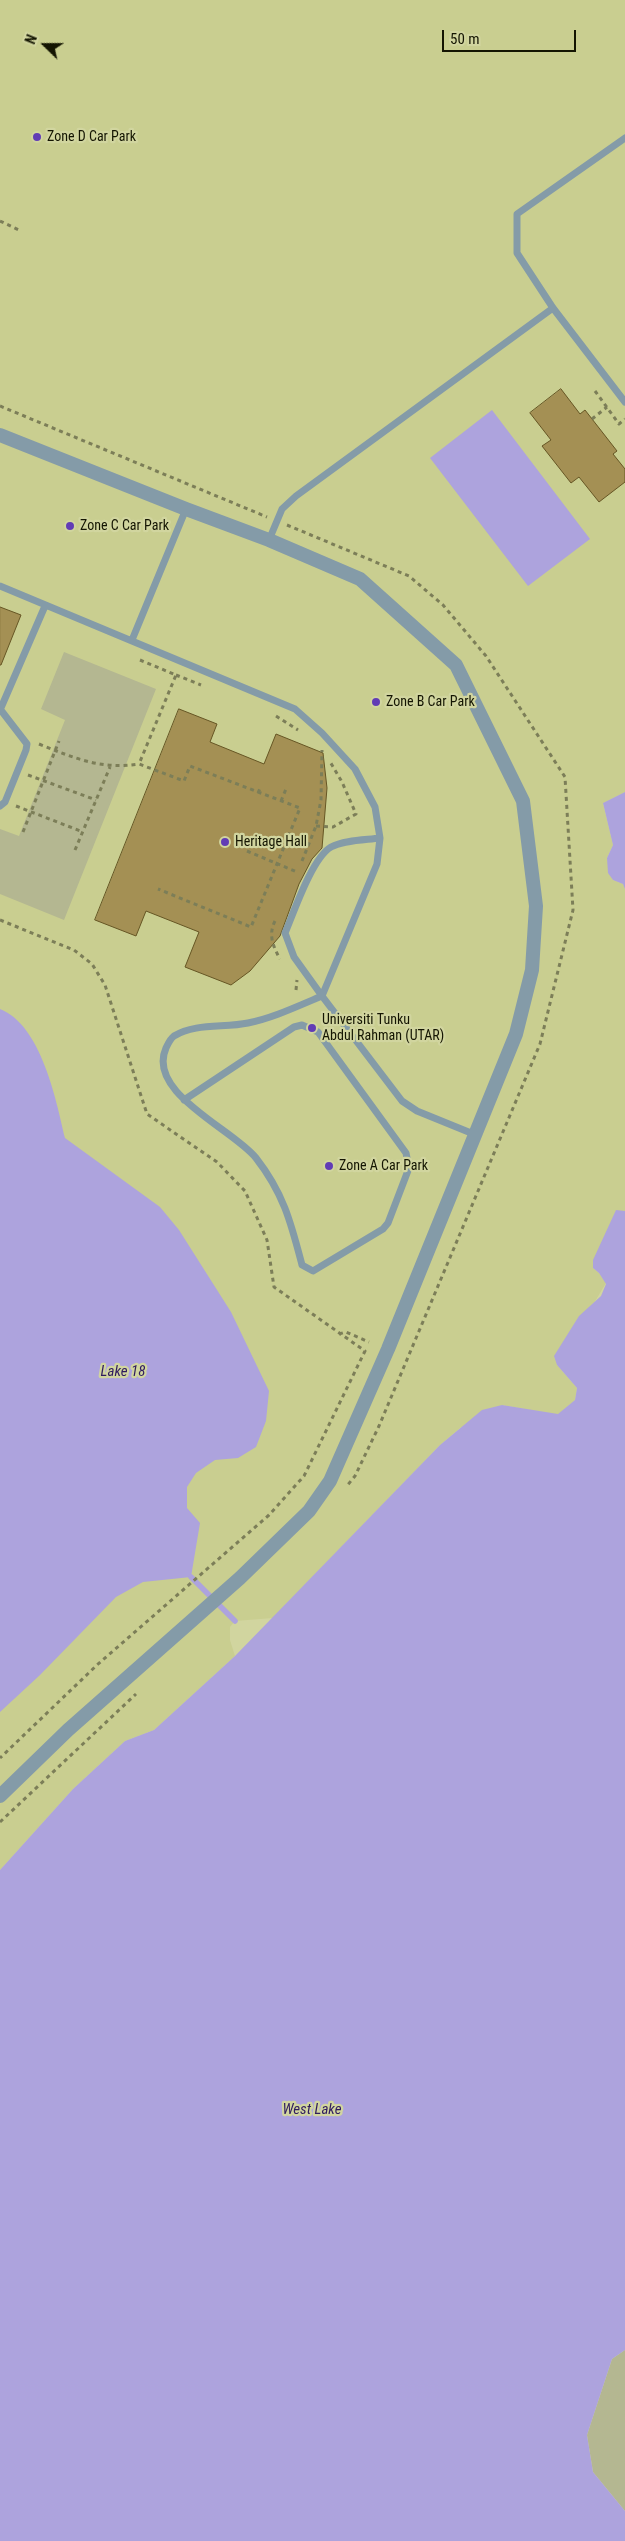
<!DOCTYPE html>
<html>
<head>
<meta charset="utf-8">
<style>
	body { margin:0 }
	#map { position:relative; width:625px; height:2541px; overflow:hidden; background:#d1d59f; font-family:"Roboto Condensed",sans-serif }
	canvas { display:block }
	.north { position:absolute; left:20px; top:20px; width:50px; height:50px; -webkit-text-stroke:4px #d1d59f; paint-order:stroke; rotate:292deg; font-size:14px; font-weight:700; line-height:20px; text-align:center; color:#141502 }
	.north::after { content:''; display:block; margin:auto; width:18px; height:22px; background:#141502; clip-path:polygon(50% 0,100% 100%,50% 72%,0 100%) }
	.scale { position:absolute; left:442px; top:30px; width:134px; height:22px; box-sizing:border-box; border:2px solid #141502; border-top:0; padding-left:6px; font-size:15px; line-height:18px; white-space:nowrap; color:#141502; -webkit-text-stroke:4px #d1d59f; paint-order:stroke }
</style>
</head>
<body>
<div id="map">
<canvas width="625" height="2541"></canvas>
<div class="north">N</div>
<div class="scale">50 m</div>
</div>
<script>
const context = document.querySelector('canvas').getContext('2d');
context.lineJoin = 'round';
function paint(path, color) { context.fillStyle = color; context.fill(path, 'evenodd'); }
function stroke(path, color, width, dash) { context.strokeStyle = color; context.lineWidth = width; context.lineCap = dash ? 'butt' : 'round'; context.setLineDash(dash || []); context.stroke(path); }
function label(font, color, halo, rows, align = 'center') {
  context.font = font + ' "Roboto Condensed",sans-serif'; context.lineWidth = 4.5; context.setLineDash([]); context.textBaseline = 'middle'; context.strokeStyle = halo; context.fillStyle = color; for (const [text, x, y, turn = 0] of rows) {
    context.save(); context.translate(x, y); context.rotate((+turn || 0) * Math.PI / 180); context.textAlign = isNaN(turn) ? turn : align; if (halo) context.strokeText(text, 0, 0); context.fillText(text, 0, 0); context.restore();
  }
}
const built = new Path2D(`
	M0,0H625V792L603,803L613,845L607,858L613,880L623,884L625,889V1211H616L593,1268L599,1273L606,1283L557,1365L577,1388L575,1400L558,1415L502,1405L460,1428L440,1445L273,1618L235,1621L230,1627V1640L235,1656L154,1730L125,1741L73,1789L0,1870Z`);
const green = new Path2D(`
	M64,652L156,689L64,920L0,894V829L19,836L65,720L41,709Z
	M625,2350V2511L593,2472L587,2435L612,2359Z`);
const water = new Path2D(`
	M492,410L590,539L528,586L430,458Z
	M625,792V889L623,884L613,880L608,873L607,858L613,845L603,803Z
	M0,1009C41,1025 56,1099 65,1138L160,1207L179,1230L231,1312L269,1391L266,1421L256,1447L238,1458L215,1460L196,1473L187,1487V1508L200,1523L191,1577L143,1582L116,1597L40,1675L0,1712Z
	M616,1210L625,1211V2350L612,2359L587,2435L593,2472L625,2511V2541H0V1870L73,1789L125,1741L154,1730L235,1656L440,1445L482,1410L502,1405L558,1414L575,1400L577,1388L557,1365L554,1356L579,1316L601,1296L606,1284L599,1273L593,1268V1260Z`);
const stream = new Path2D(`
	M191,1577L235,1621`);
const building = new Path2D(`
	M561,389L580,414L585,410L617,451L613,454L625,469V482L599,502L579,477L571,483L542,446L551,440L530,413Z
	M0,607L21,615L1,665H0Z
	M179,709L217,724L210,742L264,764L276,734L323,753L327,788L322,848L312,859L299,884L280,936L250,971L231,985L185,967L199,932L146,911L136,936L95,920Z`);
const path = new Path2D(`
	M0,221L21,231
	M595,391L619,424L625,419
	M0,406L267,517
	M592,419L607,407
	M287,525L409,576L443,605L486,656L565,777L573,910L540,1044L379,1426L355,1476L346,1487
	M140,660L176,675L139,764L184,781L190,766L300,808L251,927L158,889
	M176,675L201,685
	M276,716L298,730
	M39,744C74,758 101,770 139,764
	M28,775L96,800
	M258,793L261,786
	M281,801L286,789
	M16,806L83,832
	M316,826L333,827L356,814L342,782L329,760
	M23,832L59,741
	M75,850L110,767
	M247,851L297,872
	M302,861L316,826L321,800L322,750
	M0,920L74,950L92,964L105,985L147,1114L217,1162L245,1191L267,1240L274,1287L365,1351L304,1476L269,1515L97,1665L0,1758
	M275,921C268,935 273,946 280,959
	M296,990L297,980
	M339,1334L346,1332L369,1342
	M0,1822L136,1694`);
const service = new Path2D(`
	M625,138L517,214V253L553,308L625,402
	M269,540L282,509L296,496L553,308
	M0,586L295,709L322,733L355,769L375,807L380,838L377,864L322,996L402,1101L417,1111L476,1135
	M132,640L186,509
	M0,710L45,606
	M0,806L5,802L26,750L27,744L0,709
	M184,1100L294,1027L302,1025L318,1032L406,1153L409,1168L388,1223L383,1229L313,1271L302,1265C291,1223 284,1194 256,1158C233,1129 146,1093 166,1048C168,1044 170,1039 174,1036C195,1023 224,1028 248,1023C273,1018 298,1006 322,996L294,957L285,933C294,912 312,858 331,847C344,840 365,840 380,838`);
const minor = new Path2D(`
	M0,435L186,509L269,540L360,579L456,665L523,801L536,906L532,970L516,1034L388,1349L330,1481L309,1511L240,1578L68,1730L0,1796`);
const markers = [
	[37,137,5,"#613cb5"],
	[70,526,5,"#613cb5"],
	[376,702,5,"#613cb5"],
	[225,842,5,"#613cb5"],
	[312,1028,5,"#613cb5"],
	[329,1166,5,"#613cb5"]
];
const poiNames = [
	["Zone D Car Park",47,137],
	["Zone C Car Park",80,526],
	["Zone B Car Park",386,702],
	["Heritage Hall",235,842],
	["Universiti Tunku",322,1020],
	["Abdul Rahman (UTAR)",322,1036],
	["Zone A Car Park",339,1166]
];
const waterNames = [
	["Lake 18",123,1372],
	["West Lake",312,2110]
];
paint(built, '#c9ce90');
paint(green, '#b4b791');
paint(water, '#ada3dd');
stroke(stream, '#ada3dd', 5.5);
paint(building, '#a49054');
stroke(building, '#665624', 1);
stroke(path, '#7c7e58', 3, [4, 4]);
stroke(service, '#849ba8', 7);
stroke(minor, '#849ba8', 14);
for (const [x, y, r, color] of markers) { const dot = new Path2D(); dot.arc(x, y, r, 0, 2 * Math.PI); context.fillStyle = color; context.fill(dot); stroke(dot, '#d1d59f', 2); }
label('14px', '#141502', '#d1d59f', poiNames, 'left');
label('italic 15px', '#2f1b5e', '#d1d59f', waterNames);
</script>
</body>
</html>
